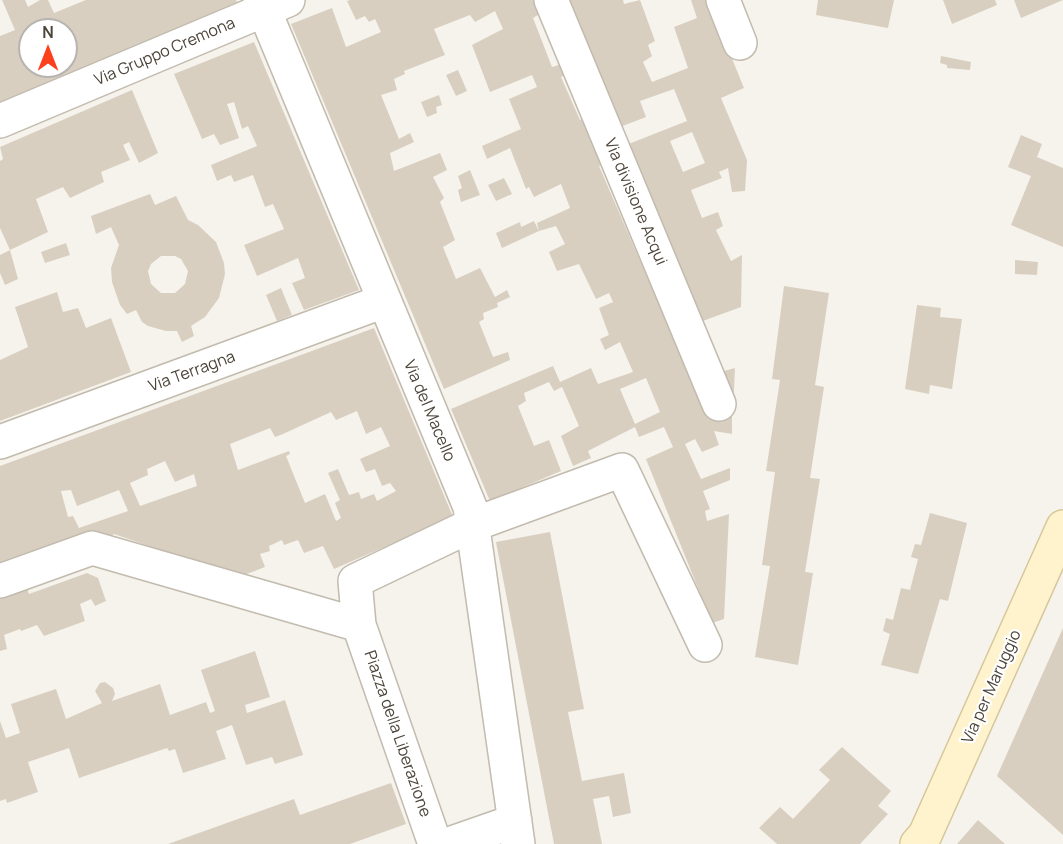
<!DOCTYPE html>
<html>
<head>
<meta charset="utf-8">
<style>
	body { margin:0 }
	#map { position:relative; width:1063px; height:844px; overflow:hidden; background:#f6f3ec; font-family:Manrope,sans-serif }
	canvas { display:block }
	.north { position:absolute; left:18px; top:18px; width:60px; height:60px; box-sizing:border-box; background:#fff; border:2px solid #b7b4b0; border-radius:50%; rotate:0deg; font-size:16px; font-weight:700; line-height:24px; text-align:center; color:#4b4439 }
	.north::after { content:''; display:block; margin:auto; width:21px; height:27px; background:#fc3f1d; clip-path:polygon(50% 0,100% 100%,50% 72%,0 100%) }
</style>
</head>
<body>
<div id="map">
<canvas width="1063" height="844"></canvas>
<div class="north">N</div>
</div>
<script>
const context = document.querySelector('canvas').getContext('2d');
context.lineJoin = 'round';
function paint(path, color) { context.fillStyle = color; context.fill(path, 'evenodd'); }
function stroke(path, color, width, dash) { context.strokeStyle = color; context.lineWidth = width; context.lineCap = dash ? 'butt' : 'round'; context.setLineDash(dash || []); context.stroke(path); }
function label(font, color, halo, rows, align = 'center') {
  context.font = font + ' Manrope,sans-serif'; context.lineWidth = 4.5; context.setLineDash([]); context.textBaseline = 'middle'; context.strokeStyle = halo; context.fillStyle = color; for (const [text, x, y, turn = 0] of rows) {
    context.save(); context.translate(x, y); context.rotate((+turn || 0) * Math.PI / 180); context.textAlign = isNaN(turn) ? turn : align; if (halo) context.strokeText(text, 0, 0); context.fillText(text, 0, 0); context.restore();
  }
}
const building = new Path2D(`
	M2,0H25L28,7L40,0H48L54,13L86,0H236L237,2L0,102V36L15,30ZM30,30H66V66H30Z
	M350,0H538L543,12L533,18L552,67L562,64L567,74L561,77L580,120L586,117L605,163L599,166L663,314L667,312L707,415L732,417V434L714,431L719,445L702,452L695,439L685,444L701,479L730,468V480L703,491L710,509L705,511L707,521L729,514L724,619L712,623L646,459L673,447L664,427L639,437L635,427L588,451L591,458L573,466L561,436L579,426L562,387L554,391L549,382L524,393L526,401L518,406L534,446L549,440L561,471L490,501L451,409L553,366L560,382L591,368L598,384L633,372L620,342L605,350L600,339L609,335L599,308L613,302L609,293L596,299L579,264L557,271L549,252L565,244L556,226L539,231L537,223L570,208L561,184L534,197L529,187L526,189L510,148L487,159L482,146L521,129L509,99L537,87L532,75L490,92L472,45L503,29L495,11L475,22L470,15L434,29L445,55L404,71L405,74L394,79L397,90L381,95L399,139L410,133L414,142L390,153L394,171L440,153L447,170L433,177L444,198L440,202L455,240L443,247L456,279L480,268L495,297L507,290L510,297L497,303L498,307L483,313L484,319L479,322L493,357L508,352L510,360L444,389L291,24L332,8L346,47L381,32L375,19L369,22L365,16L356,20L347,1ZM646,378L660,412L635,424L620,389Z
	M568,0H623L624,4L640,0L655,41L648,45L652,56L643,62L652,82L688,68L674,27L697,18L691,0H708L744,88L721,98L747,160L745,191L732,192L728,168L719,172L722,178L691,190L702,218L718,212L723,226L716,230L731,261L742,255L741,307L700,322L626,145L687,121L674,89L640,101L646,117L620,127ZM692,132L705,163L683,172L670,141Z
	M818,0H894L888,28L816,15Z
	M943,0H995L997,5L952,24Z
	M1014,0H1063L1021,18Z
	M254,42L359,290L304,310L292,283L305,278L298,258L257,276L244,245L284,229L273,204L265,207L253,175L234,182L231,175L217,181L211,165L257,146L248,126L242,129L234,102L227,104L239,138L220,145L214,134L202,139L174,74Z
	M941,56L971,62L970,70L947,68V65L940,63Z
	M458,70L467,91L456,96L446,75Z
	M132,90L158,153L139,163L129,142L123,145L130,160L101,172L104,182L70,198L63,187L36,199L48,232L10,250L0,228V161L3,159L0,147Z
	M439,95L442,105L436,107L437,113L427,117L421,102Z
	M1021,135L1042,144L1037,157L1063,168V247L1011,225L1031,176L1008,167Z
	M470,170L480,195L461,202L458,190L462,188L458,176Z
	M504,178L512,194L496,201L488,185Z
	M150,194L155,205L176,196L188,220L198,225L216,242L224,263L225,274L219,298L205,317L191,326L194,336L182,342L177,331H166L148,326L142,322L136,310L127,314L120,305L112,282L111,268L119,245L111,227L96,234L91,216ZM161,256H175L181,259L188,271L185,284L175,293H161L151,284L148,271L151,264Z
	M534,221L539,231L502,248L496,233L520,222L521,227Z
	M66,243L70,255L45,263L41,252Z
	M10,250L18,279L5,285L0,273V255Z
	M1015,260L1038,262L1037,275L1015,274Z
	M784,286L829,293L815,385L824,387L810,478L820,479L805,572L813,573L798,665L755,657L770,566L762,565L775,472L766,471L780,380L772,379Z
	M281,288L292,315L277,321L266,295Z
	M57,292L63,312L78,308L86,328L111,318L131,372L0,421V360L28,347L15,307Z
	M917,305L941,308L940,317L962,319L952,389L930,385L929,394L905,389Z
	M374,328L453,517L334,569L323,546L304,553L298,540L284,545L282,540L269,546L270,551L260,554L265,567L239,577L114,534L101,543L0,567V466ZM357,411L366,434L381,427L390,446L360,459L366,472L375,469L382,486L390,483L396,491L377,501L374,494L361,499L359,492L349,495L338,469L328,473L340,500L335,503L341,518L336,521L325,494L305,503L286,456L290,454L289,451L238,470L230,444L270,428L275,437L283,434L331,412L336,420ZM165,461L175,482L194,474L197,486L140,506L130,483L148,475L147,469ZM71,490L77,506L119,490L128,511L79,528L73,516L68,517L61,491Z
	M735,368L733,411L717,373Z
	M930,513L967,523L948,601L940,599L918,674L881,665L890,634L883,631L886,618L893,620L901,588L910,590L918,559L911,557L915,544L921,545Z
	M550,532L584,709L568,712L582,781L624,773L631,813L613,817L609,796L593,799L602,844H554L496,542Z
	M87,573L98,578L106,601L95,606L91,599L80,604L85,621L44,636L37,625L21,631L20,629L4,635L7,649L0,651V594L26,585L29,594Z
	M1063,628V835L997,776Z
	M255,651L270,697L245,705L247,713L285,700L303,755L275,764L272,757L246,765L232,725L216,731L226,759L183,773L175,749L169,751L167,748L79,778L69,748L28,762L38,792L7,803L6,799L0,801V721L6,738L20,733L11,704L56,689L66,719L102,703L95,691L100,683L105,682L113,688L115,694L112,701L160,684L170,715L206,702L210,713L215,711L201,670Z
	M842,747L891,791L878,806L888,814L860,844H777L759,828L780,807L793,819L830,780L819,770Z
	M391,783L406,824L350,844H168L294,799L300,815Z
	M978,820L1005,844H957Z`);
const street = new Path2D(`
	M260,0L470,507L518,844
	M551,0L719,404
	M723,0L740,43
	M0,121L288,0
	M0,442L384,301
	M0,581L92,548L359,625L355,581L472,525L622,470L705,645
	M359,625L435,844
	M449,844L515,821`);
const secondary = new Path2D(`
	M917,844L925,835L1063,527`);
const streetNames = [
	["Via Gruppo Cremona",165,52,-23],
	["Via divisione Acqui",635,202,67],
	["Via Terragna",192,372,-20],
	["Via del Macello",429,411,67],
	["Via per Maruggio",992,687,-66],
	["Piazza della Liberazione",397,734,71]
];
paint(building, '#d8cfc1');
stroke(street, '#c2bbae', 36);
stroke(secondary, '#d6c79b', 36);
stroke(street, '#fff', 33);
stroke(secondary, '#fff3cd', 33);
label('16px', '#4b4439', '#fff', streetNames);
</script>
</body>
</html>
